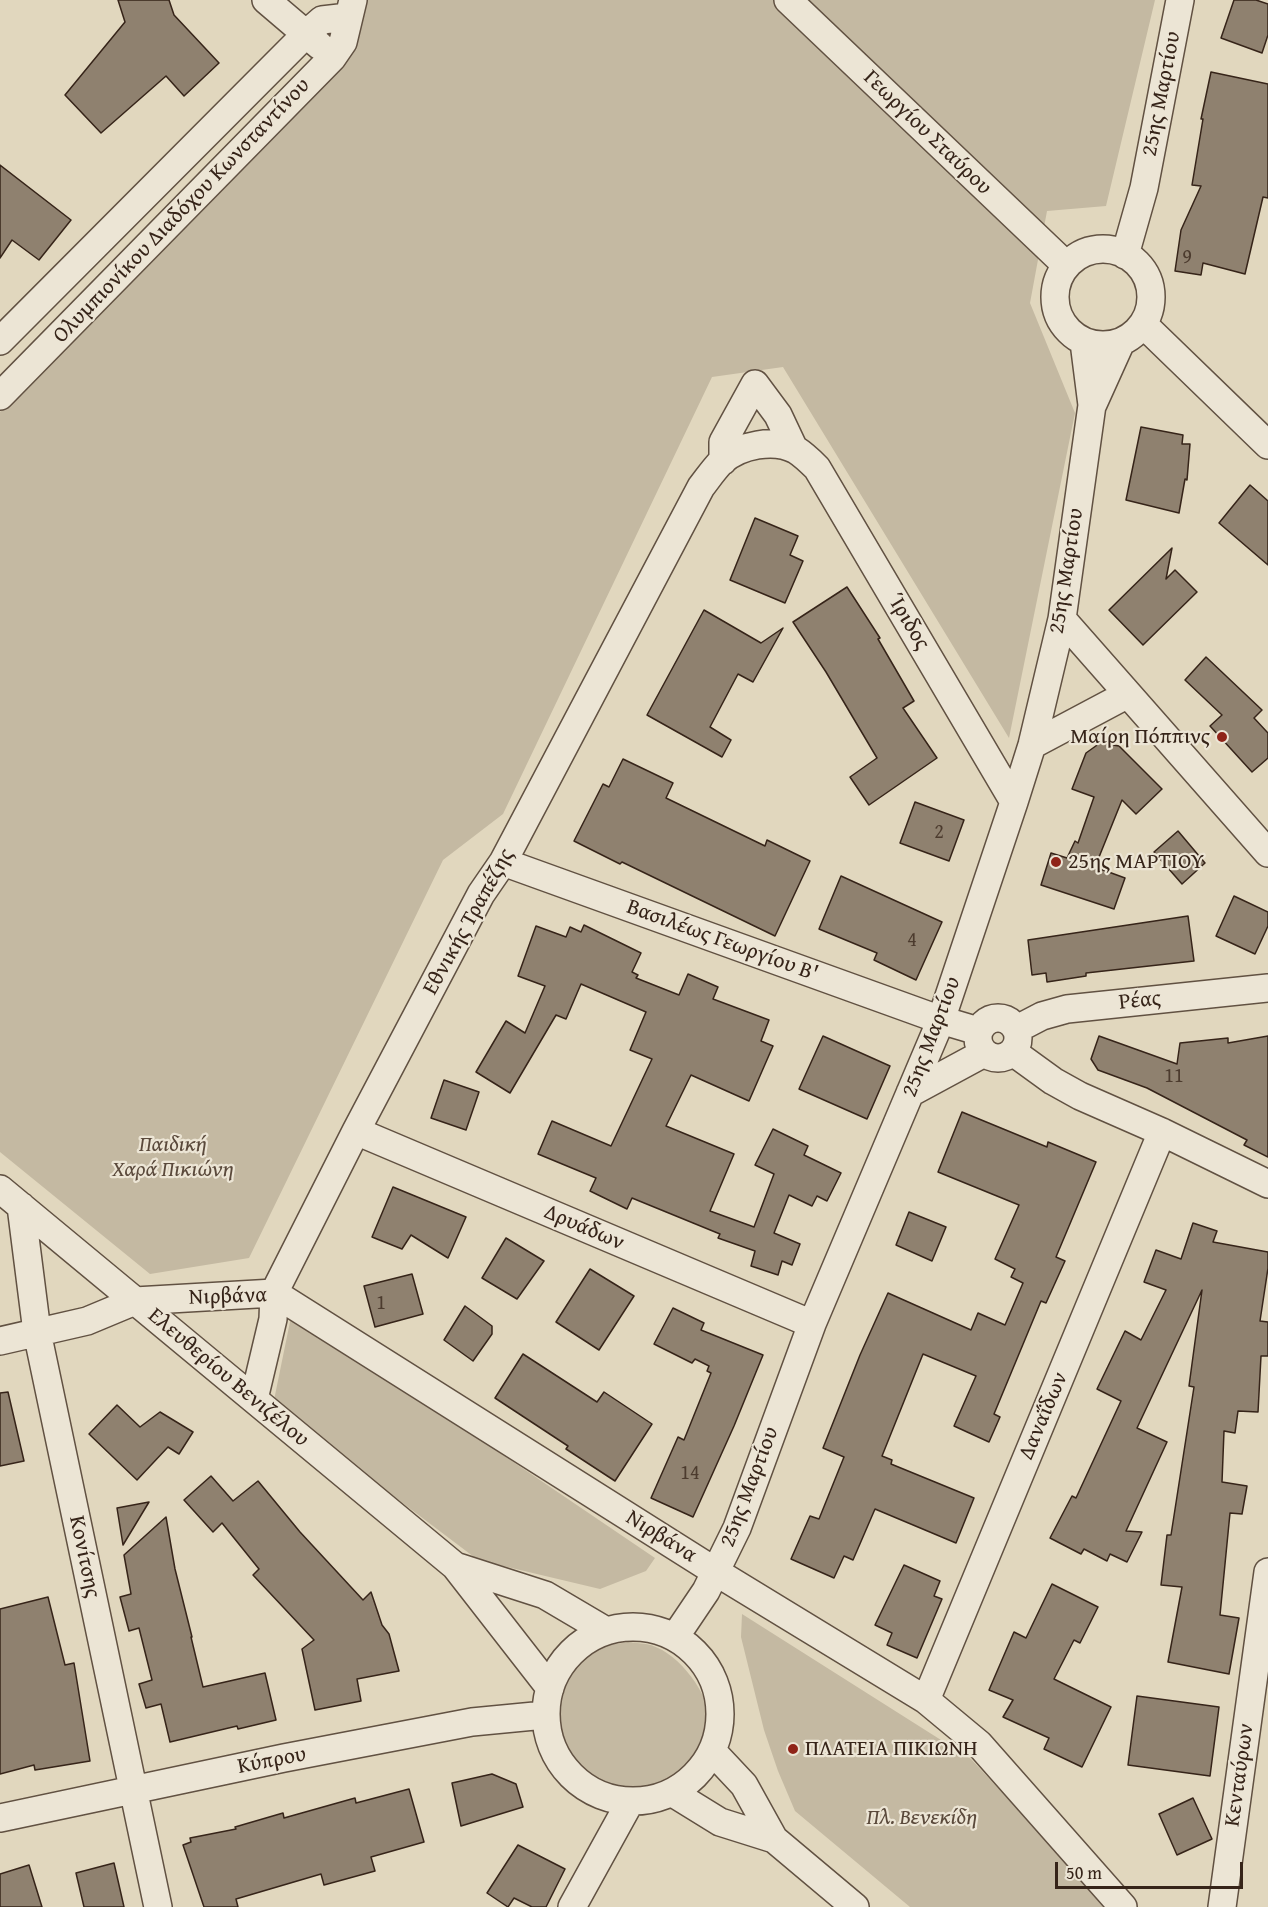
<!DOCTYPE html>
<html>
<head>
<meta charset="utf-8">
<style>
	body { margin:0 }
	#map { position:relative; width:1268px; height:1907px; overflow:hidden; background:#e1d7be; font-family:"Gentium Book Plus",serif }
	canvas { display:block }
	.scale { position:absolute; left:1055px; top:1862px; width:188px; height:27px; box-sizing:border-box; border:3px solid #362419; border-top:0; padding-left:8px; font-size:18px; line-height:21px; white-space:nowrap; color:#362419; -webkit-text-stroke:4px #ece5d5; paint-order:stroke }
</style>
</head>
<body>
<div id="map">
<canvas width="1268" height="1907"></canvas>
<div class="scale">50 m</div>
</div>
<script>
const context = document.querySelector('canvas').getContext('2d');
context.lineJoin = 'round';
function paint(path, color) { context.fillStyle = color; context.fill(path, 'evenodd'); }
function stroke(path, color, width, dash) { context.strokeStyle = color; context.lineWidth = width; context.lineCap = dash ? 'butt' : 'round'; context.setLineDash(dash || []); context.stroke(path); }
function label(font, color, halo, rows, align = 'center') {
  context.font = font + ' "Gentium Book Plus",serif'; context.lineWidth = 4.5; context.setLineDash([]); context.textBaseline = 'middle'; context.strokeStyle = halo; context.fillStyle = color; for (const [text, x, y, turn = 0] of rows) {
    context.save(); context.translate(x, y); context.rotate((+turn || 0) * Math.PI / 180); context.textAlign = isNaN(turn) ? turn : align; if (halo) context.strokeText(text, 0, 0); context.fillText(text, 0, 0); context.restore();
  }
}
const green = new Path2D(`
	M367,0H1155L1106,206L1047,211L1030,303L1075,413L1009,738L783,367L712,377L503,814L443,860L249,1258L150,1274L0,1152V412L341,61Z
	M292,1312L655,1558L646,1571L600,1589L478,1560L273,1405Z
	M742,1614L971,1759L1073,1869L1103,1907H910L795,1811L778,1771L764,1730L741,1637Z
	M628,1642C634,1643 640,1643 646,1644C675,1649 705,1688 710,1716C716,1753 679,1787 645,1793C631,1795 618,1792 606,1785C554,1759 538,1685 593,1652C604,1645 616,1644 628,1642Z`);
const building = new Path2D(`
	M118,0H169L174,15L219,63L184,96L166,76L101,133L65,95L125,22Z
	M1234,0H1256L1268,4V35L1262,53L1221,38Z
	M1211,72L1268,84V198L1263,197L1245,274L1203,263L1201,275L1175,271L1181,230L1201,186L1192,185L1203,119H1201Z
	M0,165L71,220L39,260L12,240L0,258Z
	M1141,427L1183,435L1182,444H1190L1187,480L1185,479L1179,513L1126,500Z
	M1250,485L1268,501V565L1219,523Z
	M755,518L798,536L790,555L803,561L785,603L730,580Z
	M1172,548L1166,579L1175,570L1197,592L1143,645L1109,610Z
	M847,587L880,638L878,639L914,701L903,708L937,758L869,805L850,777L877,758L826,672L793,622Z
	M704,610L761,643L783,628L753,682L738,674L710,727L731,740L722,757L647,715Z
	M1206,657L1262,710L1254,718L1268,733V758L1252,772L1210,726L1222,715L1185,680Z
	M1100,743L1119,746L1162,789L1136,814L1122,800L1095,867L1125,878L1114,909L1041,885L1051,853L1067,858L1075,841L1078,843L1094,797L1072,789L1086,753Z
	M623,759L673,783L666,798L765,846L767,840L810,861L775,936L622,862L620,864L574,841L603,784L609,787Z
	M915,802L964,820L949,861L900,843Z
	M1178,831L1205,863L1182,884L1154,852Z
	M841,876L942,922L916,980L874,960L877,953L819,929Z
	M1234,896L1268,912V926L1255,954L1216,936Z
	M1188,916L1194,961L1086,973V976L1047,982L1046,973L1032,975L1028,940Z
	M584,925L641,953L632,972L638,975L636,978L679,995L688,974L718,987L713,999L769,1020L761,1041L773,1046L749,1101L691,1075L666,1126L734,1154L710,1211L754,1227L774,1174L755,1165L773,1129L808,1146L804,1155L841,1173L827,1201L817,1196L812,1206L789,1195L774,1233L800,1244L792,1265L782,1261L778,1275L751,1266L755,1251L718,1238L720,1234L632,1198L627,1209L590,1191L596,1178L538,1154L552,1121L611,1146L652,1059L630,1050L646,1012L581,984L566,1019L556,1015L510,1093L476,1072L506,1021L525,1033L545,986L518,976L536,926L566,937L570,927L581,932Z
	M823,1036L890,1066L867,1119L799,1089Z
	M1099,1036L1177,1064L1180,1043L1228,1038V1043L1268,1036V1157L1244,1145L1247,1140L1147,1088L1098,1070L1091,1059Z
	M444,1080L479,1092L466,1130L431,1118Z
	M962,1112L1047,1147L1048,1142L1096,1162L1056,1257L1065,1261L1046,1303L1041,1301L994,1414L1000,1417L989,1442L954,1426L976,1376L923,1354L882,1456L892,1460L891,1464L974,1498L956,1543L875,1509L853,1560L844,1556L834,1578L791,1559L810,1516L819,1519L844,1457L823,1448L860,1355L888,1293L971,1330L978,1313L1005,1325L1023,1283L1011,1277L1015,1269L995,1259L1019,1205L938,1172Z
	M393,1187L466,1217L448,1258L411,1235L402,1249L372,1237Z
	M909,1212L946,1227L932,1261L896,1245Z
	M1193,1223L1217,1231L1213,1242L1268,1252V1268L1260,1321L1268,1322V1356H1261L1258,1412L1238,1411L1235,1433L1224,1431L1222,1482L1247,1486L1242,1514L1230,1513L1220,1615L1239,1618L1229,1674L1168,1662L1182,1587L1161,1585L1167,1535H1171L1194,1387L1189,1386L1202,1290L1137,1428L1167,1442L1126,1531L1142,1532L1127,1562L1110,1554L1107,1561L1084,1549L1081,1554L1050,1538L1072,1496L1076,1498L1121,1401L1097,1389L1125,1331L1141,1340L1166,1290L1144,1282L1156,1250L1181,1259Z
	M506,1238L544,1261L517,1299L482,1278Z
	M590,1269L634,1296L599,1350L556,1322Z
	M412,1274L423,1314L375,1327L364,1286Z
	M465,1306L492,1326V1334L473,1361L444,1340Z
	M673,1308L704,1323L701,1330L763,1355L734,1426L693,1517L651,1498L678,1437L684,1440L711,1373L707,1371L709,1366L695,1359L692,1363L654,1344Z
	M523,1354L597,1402L604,1392L652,1424L615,1481L566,1449L568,1446L495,1398Z
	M8,1392L24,1461L0,1466V1393Z
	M117,1405L140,1427L160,1412L193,1432L179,1454L168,1447L137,1480L89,1434Z
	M211,1476L233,1501L258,1481L300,1532L363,1600L371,1592L382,1625L389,1634L399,1671L357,1679L361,1701L315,1710L302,1649L314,1640L253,1575L259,1569L222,1523L213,1532L184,1500Z
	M149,1502L123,1545L117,1508Z
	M166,1517L175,1569L192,1637H191L203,1687L265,1673L276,1720L238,1729L237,1726L170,1742L161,1704L146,1708L139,1684L152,1680L139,1628L129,1631L120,1597L131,1594L124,1555Z
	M904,1565L940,1581L934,1596L942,1599L917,1658L887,1645L892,1633L875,1625Z
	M1052,1584L1098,1607L1080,1643L1074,1640L1054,1679L1111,1707L1082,1767L1044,1749L1049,1738L1003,1717L1013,1700L989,1690L1014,1632L1026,1638Z
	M48,1597L65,1665L74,1663L90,1761L35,1770L34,1765L0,1774V1609Z
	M1137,1696L1219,1707L1210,1776L1128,1765Z
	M492,1774L516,1784L523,1807L461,1826L452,1783Z
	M409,1789L424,1842L371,1857L375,1871L324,1885L321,1874L236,1899L238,1907H204L183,1845L191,1842L190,1838L236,1829L235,1827L283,1813L284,1818L355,1798L356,1803Z
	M1193,1798L1212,1839L1177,1855L1159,1814Z
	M518,1845L565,1869L546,1907H532L514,1898L508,1907L487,1893Z
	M114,1863L124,1907H84L76,1873Z
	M29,1865L42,1907H0V1874Z`);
const minor = new Path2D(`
	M266,0L320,46
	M788,0L1066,265
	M1055 297a48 48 0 1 1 96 0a48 48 0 1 1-96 0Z
	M1125,255L1144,188L1180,0
	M1143,324L1268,445
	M0,341L306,34L322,20L348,17
	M0,396L332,58L343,42L353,0
	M1093,404L1121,342
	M723,461V442L755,384L778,415L794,449
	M1062,619L1268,853
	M1032,745L1128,694
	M503,862L941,1020L978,1031
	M978 1038a20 20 0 1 1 40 0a20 20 0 1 1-40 0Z
	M1017,1029L1042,1016L1067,1009L1268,988
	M1013,1052L1053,1081L1080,1096L1162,1132L1268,1184
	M910,1093L984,1053
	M356,1131L812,1324
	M0,1189L455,1566L550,1688
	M21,1206L37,1332L158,1907
	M0,1341L87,1321L135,1301L274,1293L716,1572L926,1700L979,1744L1123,1907
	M254,1399L273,1319L274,1293L356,1131L481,894L503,862L701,487C708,478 714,469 722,461C740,445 774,438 796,450C804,455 810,461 817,468L1014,802
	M455,1566L545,1595L606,1631
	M546 1714a87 87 0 1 1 174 0a87 87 0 1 1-174 0Z
	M675,1637L706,1591L737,1528L812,1324L941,1020L1014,802L1032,745L1062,619L1092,405L1084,342
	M926,1700L1162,1132
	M713,1752L744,1785L774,1839L855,1907
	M673,1793L720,1822L774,1839
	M0,1818L284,1758L472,1722L545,1715
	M572,1907L630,1802
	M1222,1907L1268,1572`);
const markers = [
	[1222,737,6,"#8f2418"],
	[1056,862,6,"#8f2418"],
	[793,1749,6,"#8f2418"]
];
const numberNames = [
	["9",1187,258],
	["2",939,833],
	["4",912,941],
	["11",1174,1077],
	["1",381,1304],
	["14",690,1474]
];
const streetNames = [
	["25ης Μαρτίου",1162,94,-79],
	["Γεωργίου Σταύρου",927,133,44],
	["Ολυμπιονίκου Διαδόχου Κωνσταντίνου",182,211,-46],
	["25ης Μαρτίου",1067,571,-81],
	["Ίριδος",908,622,59],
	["Εθνικής Τραπέζης",469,922,-61],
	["Βασιλέως Γεωργίου Β'",722,941,20],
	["Ρέας",1140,1001,-6],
	["25ης Μαρτίου",932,1037,-69],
	["Δρυάδων",584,1228,23],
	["Νιρβάνα",228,1297,-2],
	["Ελευθερίου Βενιζέλου",228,1378,40],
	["Δαναΐδων",1044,1416,-67],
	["25ης Μαρτίου",750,1487,-69],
	["Νιρβάνα",661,1537,32],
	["Κονίτσης",84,1557,78],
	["Κύπρου",272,1761,-11],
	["Κενταύρων",1240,1775,-82]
];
const poiNames = [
	["Μαίρη Πόππινς",1210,737,"right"],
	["25ης ΜΑΡΤΙΟΥ",1068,862],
	["ΠΛΑΤΕΙΑ ΠΙΚΙΩΝΗ",805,1749]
];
const parkNames = [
	["Παιδική",173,1145],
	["Χαρά Πικιώνη",173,1170],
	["Πλ. Βενεκίδη",922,1818]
];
paint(green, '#c4b9a2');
paint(building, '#8f816f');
stroke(building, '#362419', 1.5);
stroke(minor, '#615142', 30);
stroke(minor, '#ece5d5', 27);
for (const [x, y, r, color] of markers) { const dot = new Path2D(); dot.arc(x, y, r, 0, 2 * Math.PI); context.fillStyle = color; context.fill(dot); stroke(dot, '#ece5d5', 2); }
label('20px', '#4c3b2e', null, numberNames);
label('22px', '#362419', '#ece5d5', streetNames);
label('22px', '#362419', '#ece5d5', poiNames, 'left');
label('italic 22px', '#5a493b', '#ece5d5', parkNames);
</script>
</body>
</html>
